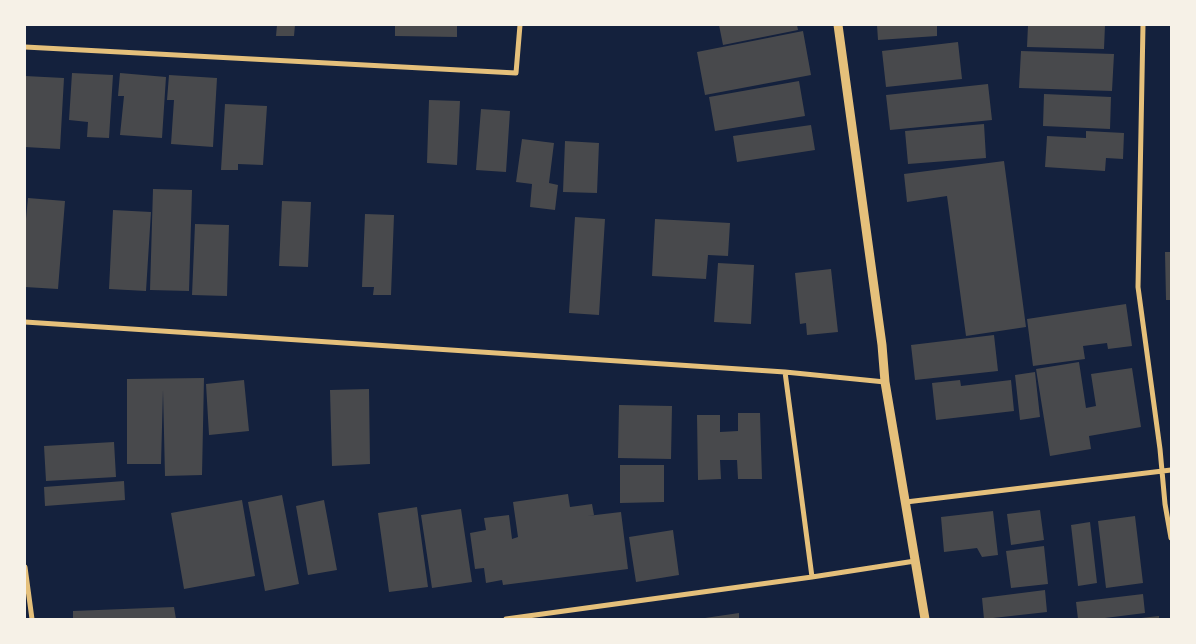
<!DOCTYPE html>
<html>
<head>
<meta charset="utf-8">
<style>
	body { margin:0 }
	#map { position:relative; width:1196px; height:644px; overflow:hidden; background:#14213d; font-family:"Fira Sans",sans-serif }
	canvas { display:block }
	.frame { position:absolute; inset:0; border:26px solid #f6f1e7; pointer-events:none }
</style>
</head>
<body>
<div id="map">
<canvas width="1196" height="644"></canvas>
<div class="frame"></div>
</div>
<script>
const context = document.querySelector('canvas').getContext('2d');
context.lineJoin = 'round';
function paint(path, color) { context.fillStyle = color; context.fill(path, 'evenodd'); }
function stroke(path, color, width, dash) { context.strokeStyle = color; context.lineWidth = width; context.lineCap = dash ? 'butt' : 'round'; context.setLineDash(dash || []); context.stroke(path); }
const building = new Path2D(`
	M277,25H295L294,36H276Z
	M395,25H457V37L395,36Z
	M719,25H797L798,30L723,45Z
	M877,25H937V36L878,40Z
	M1028,25H1105L1104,49L1027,47Z
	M803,31L811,75L705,95L697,52Z
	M958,42L962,79L886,87L882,51Z
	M1021,51L1114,54L1112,91L1019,88Z
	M72,73L113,75L109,138L87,137L88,122L69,120Z
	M120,73L166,77L162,138L120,135L124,96H118Z
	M169,75L217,78L213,147L171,144L174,100H167Z
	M25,76L64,78L60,149L25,147Z
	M799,81L805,116L715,131L709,97Z
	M988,84L992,120L890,130L886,95Z
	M1044,94L1111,97L1110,129L1043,126Z
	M429,100L460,101L457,165L427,163Z
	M225,104L267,106L263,165L238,164V170H221Z
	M481,109L510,111L506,172L476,170Z
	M984,124L986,158L908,164L905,131Z
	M811,125L815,150L737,162L733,136Z
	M1086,131L1124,133L1123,159L1106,158L1105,171L1045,167L1047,136L1086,138Z
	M522,139L554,143L549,183L558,185L555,210L530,207L532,184L516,182Z
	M565,141L599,143L597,193L563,192Z
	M1004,161L1026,327L966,336L947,196L907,202L904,174Z
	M153,189L192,190L189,291L150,290Z
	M28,198L65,201L58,289L25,287V229Z
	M282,201L311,202L308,267L279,266Z
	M113,210L151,212L146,291L109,289Z
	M365,214L394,215L391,295H373L374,287H362Z
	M575,217L605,219L599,315L569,313Z
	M655,219L730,223L728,256L708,255L706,279L652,276Z
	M195,224L229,225L227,296L192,295Z
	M1165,252H1171V300H1166Z
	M718,263L754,265L751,324L714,322Z
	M831,269L838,332L807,335L806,323L800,324L795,273Z
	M1126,304L1132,346L1108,349L1107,343L1083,346L1085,359L1033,366L1027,319Z
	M994,335L998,371L915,380L911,345Z
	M1079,362L1086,408L1096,406L1091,374L1132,368L1141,427L1089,436L1091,449L1050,456L1036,369Z
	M1035,372L1040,417L1020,420L1015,375Z
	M204,378L202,475L165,476L163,390L161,464H127V379Z
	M244,380L249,431L209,435L206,384Z
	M960,380L961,386L1011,380L1014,411L936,420L932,383Z
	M369,389L370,464L332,466L330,390Z
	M619,405L672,406L671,459L618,458Z
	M738,413H760L762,479H738L737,460H720L721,479L698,480L697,415H720V432L738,431Z
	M114,442L116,477L46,481L44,446Z
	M620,465H664V502L620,503Z
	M124,481L125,500L45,506L44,487Z
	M568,494L570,507L592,504L594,515L587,516L621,512L628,569L503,585L502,580L486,583L484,568L475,569L470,533L486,530L484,518L509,515L512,539L518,537L513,502Z
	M282,495L299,584L265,591L248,502Z
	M242,500L255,576L184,589L171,513Z
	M324,500L337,570L308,575L296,506Z
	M417,507L428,587L389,592L378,513Z
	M461,509L472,582L432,588L421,515Z
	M1040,510L1044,540L1011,545L1007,514Z
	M993,511L998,555L982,557L977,548L944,552L941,517Z
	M1135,516L1143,583L1106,588L1098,521Z
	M1090,522L1097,583L1078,586L1071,525Z
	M673,530L679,575L636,582L629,537Z
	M1044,546L1048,584L1011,588L1006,551Z
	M1045,590L1047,612L984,619L982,598Z
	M1143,594L1145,613L1097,619H1078L1076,602Z
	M174,607L176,619H73V611Z
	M739,613V619H705V618Z
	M1159,616V619H1141V618Z`);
const minor = new Path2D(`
	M1143,25L1138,287L1160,449L1165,504L1171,538
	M25,47L516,73L520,25
	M25,322L785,372L885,382
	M785,372L812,577
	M906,502L1171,470
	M25,567L32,619
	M506,619L812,577L915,561`);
const tertiary = new Path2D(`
	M838,25L882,345L885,382L925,619`);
paint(building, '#48494c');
stroke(minor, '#e5c07b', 5);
stroke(tertiary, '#e5c07b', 9);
</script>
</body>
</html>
